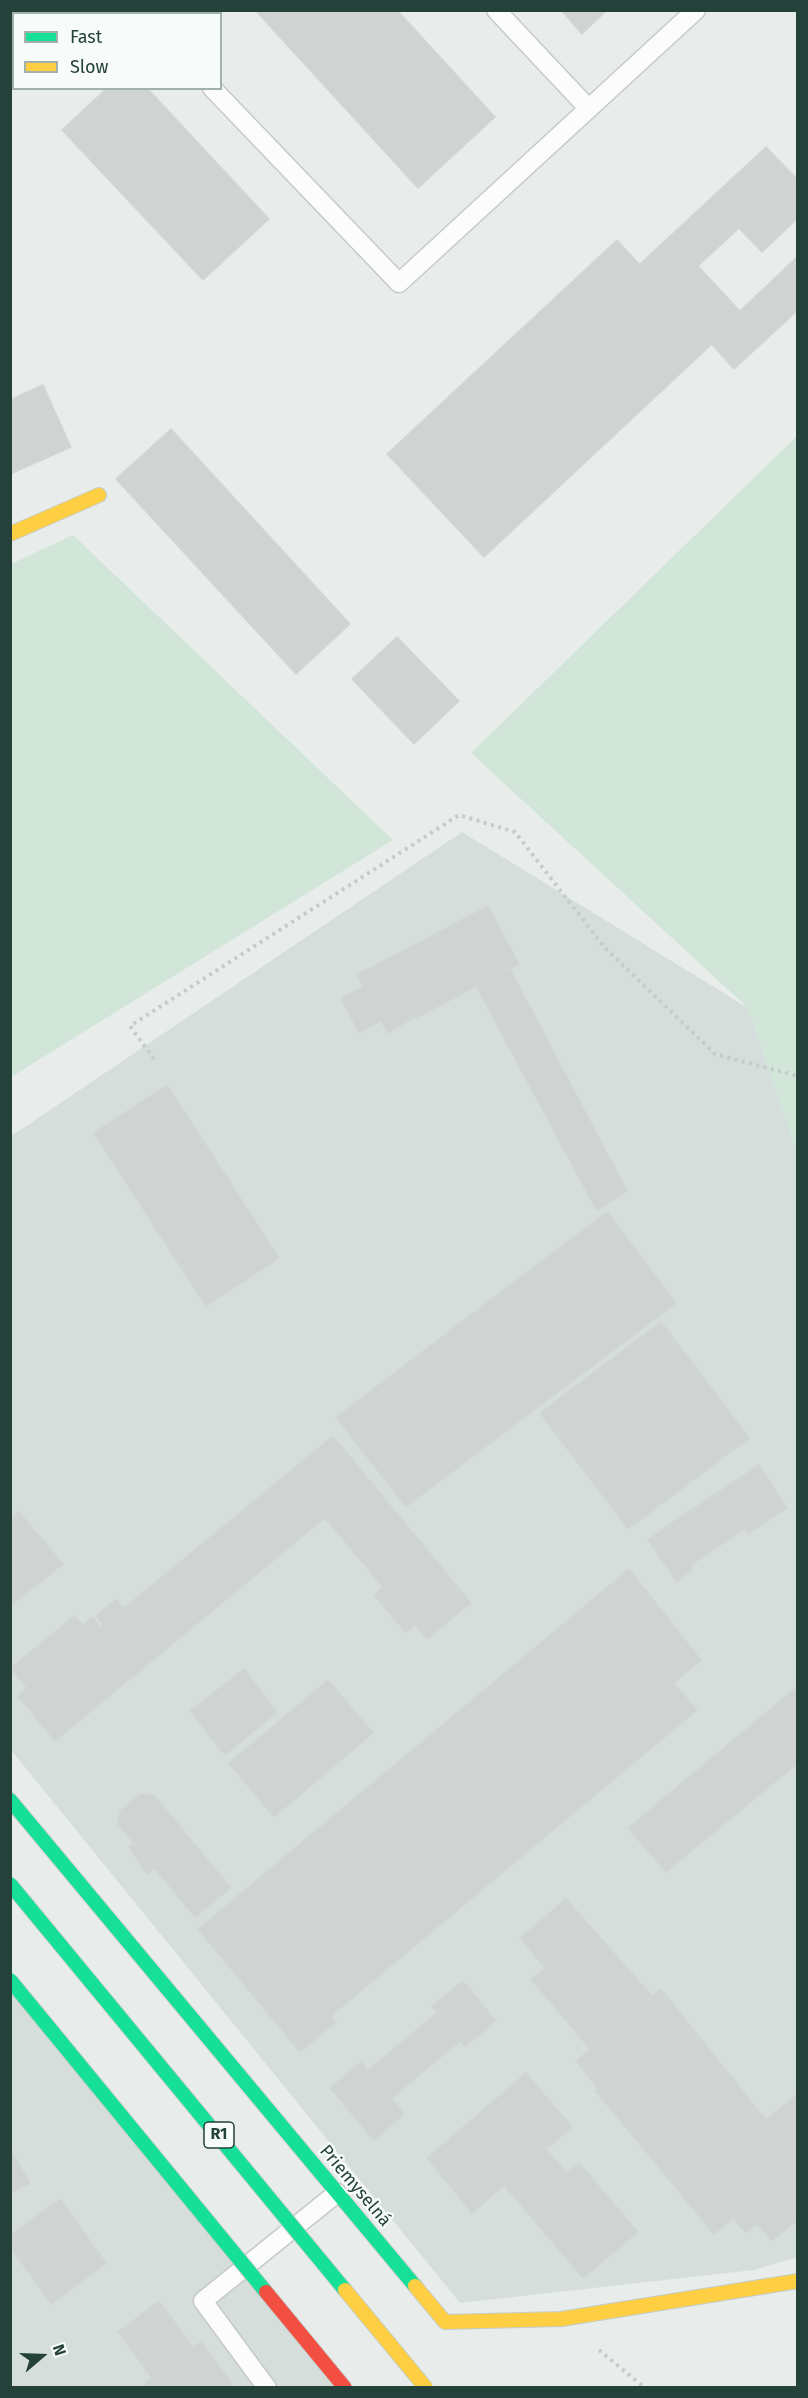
<!DOCTYPE html>
<html>
<head>
<meta charset="utf-8">
<style>
	body { margin:0 }
	#map { position:relative; width:808px; height:2398px; overflow:hidden; background:#e8edeb; font-family:"Fira Sans",sans-serif }
	canvas { display:block }
	.frame { position:absolute; inset:0; border:12px solid #24423a; pointer-events:none }
	.legend { position:absolute; left:12px; top:12px; width:210px; height:78px; box-sizing:border-box; background:#f7fbf9; border:2px solid #a3b1ad; margin:0; padding:8px 10px; list-style:none; font-size:18px; color:#24423a }
	.legend li { display:flex; align-items:center; gap:12px; height:30px }
	.legend b { width:30px; border:2px solid #a3b1ad }
	.north { position:absolute; left:12px; top:2326px; width:60px; height:60px; -webkit-text-stroke:4px #f7fbf9; paint-order:stroke; rotate:71deg; font-size:16px; font-weight:700; line-height:24px; text-align:center; color:#24423a }
	.north::after { content:''; display:block; margin:auto; width:21px; height:27px; background:#24423a; clip-path:polygon(50% 0,100% 100%,50% 72%,0 100%) }
</style>
</head>
<body>
<div id="map">
<canvas width="808" height="2398"></canvas>
<div class="frame"></div>
<ul class="legend">
<li><b style="height:8px;background:#16e098"></b>Fast</li>
<li><b style="height:8px;background:#ffcf43"></b>Slow</li>
</ul>
<div class="north">N</div>
</div>
<script>
const context = document.querySelector('canvas').getContext('2d');
context.lineJoin = 'round';
function paint(path, color) { context.fillStyle = color; context.fill(path, 'evenodd'); }
function stroke(path, color, width, dash) { context.strokeStyle = color; context.lineWidth = width; context.lineCap = dash ? 'butt' : 'round'; context.setLineDash(dash || []); context.stroke(path); }
function label(font, color, halo, rows, align = 'center') {
  context.font = font + ' "Fira Sans",sans-serif'; context.lineWidth = 4.5; context.setLineDash([]); context.textBaseline = 'middle'; context.strokeStyle = halo; context.fillStyle = color; for (const [text, x, y, turn = 0] of rows) {
    context.save(); context.translate(x, y); context.rotate((+turn || 0) * Math.PI / 180); context.textAlign = isNaN(turn) ? turn : align; if (halo) context.strokeText(text, 0, 0); context.fillText(text, 0, 0); context.restore();
  }
}
const built = new Path2D(`
	M462,832L748,1008L798,1153L797,2257L754,2270L460,2303L11,1750L10,1137Z
	M11,1980L346,2387H11Z`);
const green = new Path2D(`
	M797,436V1153L748,1008L471,753Z
	M73,535L393,840L11,1077V564Z`);
const building = new Path2D(`
	M255,10H397L495,117L418,188Z
	M561,10H607L582,34Z
	M107,88H147L269,219L203,280L62,130Z
	M766,147L798,180V218L762,252L739,228L698,266L740,311L798,256V310L734,369L640,264Z
	M617,240L712,344L484,557L387,454Z
	M43,385L71,447L10,474V400Z
	M171,429L350,624L296,674L116,479Z
	M397,637L459,701L414,744L352,679Z
	M488,906L519,964L416,1018V1016L388,1033L381,1021L359,1033L341,998L363,987L357,975Z
	M510,969L627,1191L597,1211L476,986Z
	M167,1085L279,1258L206,1306L94,1133Z
	M607,1212L676,1303L406,1507L336,1417Z
	M661,1322L749,1438L628,1529L540,1413Z
	M333,1436L471,1603L427,1639L415,1625L406,1633L374,1595L383,1587L325,1518L55,1741L18,1696L27,1688L11,1668L74,1616L83,1625L92,1617L101,1628L103,1625L96,1616L116,1599L124,1608Z
	M759,1465L787,1508L748,1534L745,1529L691,1565L670,1524Z
	M19,1512L63,1564L10,1606V1519Z
	M670,1524L692,1569L677,1582L648,1540Z
	M629,1569L701,1660L674,1683L697,1710L331,2016L234,1899Z
	M244,1669L277,1712L225,1755L190,1711Z
	M328,1680L373,1733L274,1817L229,1763Z
	M798,1686V1763L666,1872L628,1828Z
	M141,1794L154,1795L231,1888L195,1917L118,1824L120,1811Z
	M134,1843L155,1868L147,1874L129,1847Z
	M234,1899L336,2022L300,2052L198,1929Z
	M566,1899L652,1996L590,2049L531,1979L545,1968L520,1938Z
	M463,1981L496,2021L465,2047L432,2006Z
	M661,1989L766,2120L798,2094V2165L714,2234L595,2090L598,2089L576,2061Z
	M437,2013L460,2041L391,2099L368,2070Z
	M361,2062L404,2114L374,2140L330,2088Z
	M526,2073L572,2127L472,2213L427,2158Z
	M10,2149L30,2183L10,2194Z
	M546,2149L567,2173L579,2163L638,2232L583,2278L504,2185Z
	M798,2165V2220L772,2241L757,2224L746,2233L733,2218Z
	M60,2199L106,2263L52,2304L10,2247V2235Z
	M159,2301L193,2347L201,2342L235,2388H141L152,2378L118,2332Z`);
const path = new Path2D(`
	M154,1059L130,1026L459,815L515,832L605,948L715,1054L798,1076
	M599,2350L645,2388`);
const lane = new Path2D(`
	M137,10L140,14
	M496,10L589,109
	M212,88L399,283L696,10
	M267,2388L203,2301L337,2193`);
const fast = new Path2D(`
	M10,1800L415,2286`);
const slow = new Path2D(`
	M10,534L99,495
	M415,2286L445,2322L561,2319L798,2281`);
const fastBridge = new Path2D(`
	M10,1884L345,2290
	M10,1980L266,2292`);
const slowBridge = new Path2D(`
	M345,2290L426,2388`);
const jamBridge = new Path2D(`
	M266,2292L345,2388`);
const shields = [
	[219,2135,30]
];
const shieldNames = [
	["R1",219,2135]
];
const streetNames = [
	["Priemyselná",355,2186,50]
];
paint(built, '#d6dedb');
paint(green, '#d1e6d8');
paint(building, '#cfd4d2');
stroke(building, '#d1d6d4', 1.5);
stroke(lane, '#c5cac8', 21);
stroke(fast, '#c3cbc8', 16);
stroke(slow, '#c3cbc8', 16);
stroke(path, '#c3ccca', 4, [3, 4.5]);
stroke(lane, '#fcfcfc', 18);
stroke(fast, '#16e098', 14);
stroke(slow, '#ffcf43', 14);
stroke(fastBridge, '#c3ccc9', 16, []);
stroke(slowBridge, '#c3ccc9', 16, []);
stroke(jamBridge, '#c3ccc9', 16, []);
stroke(fastBridge, '#16e098', 14);
stroke(slowBridge, '#ffcf43', 14);
stroke(jamBridge, '#f24e42', 14);
for (const [x, y, w] of shields) { const box = new Path2D(); box.roundRect(x - w / 2, y - 13, w, 26, 4.5); context.fillStyle = '#f7fbf9'; context.fill(box); stroke(box, '#24423a', 1.5); }
label('bold 16px', '#24423a', null, shieldNames);
label('18px', '#24423a', '#f7fbf9', streetNames);
</script>
</body>
</html>
